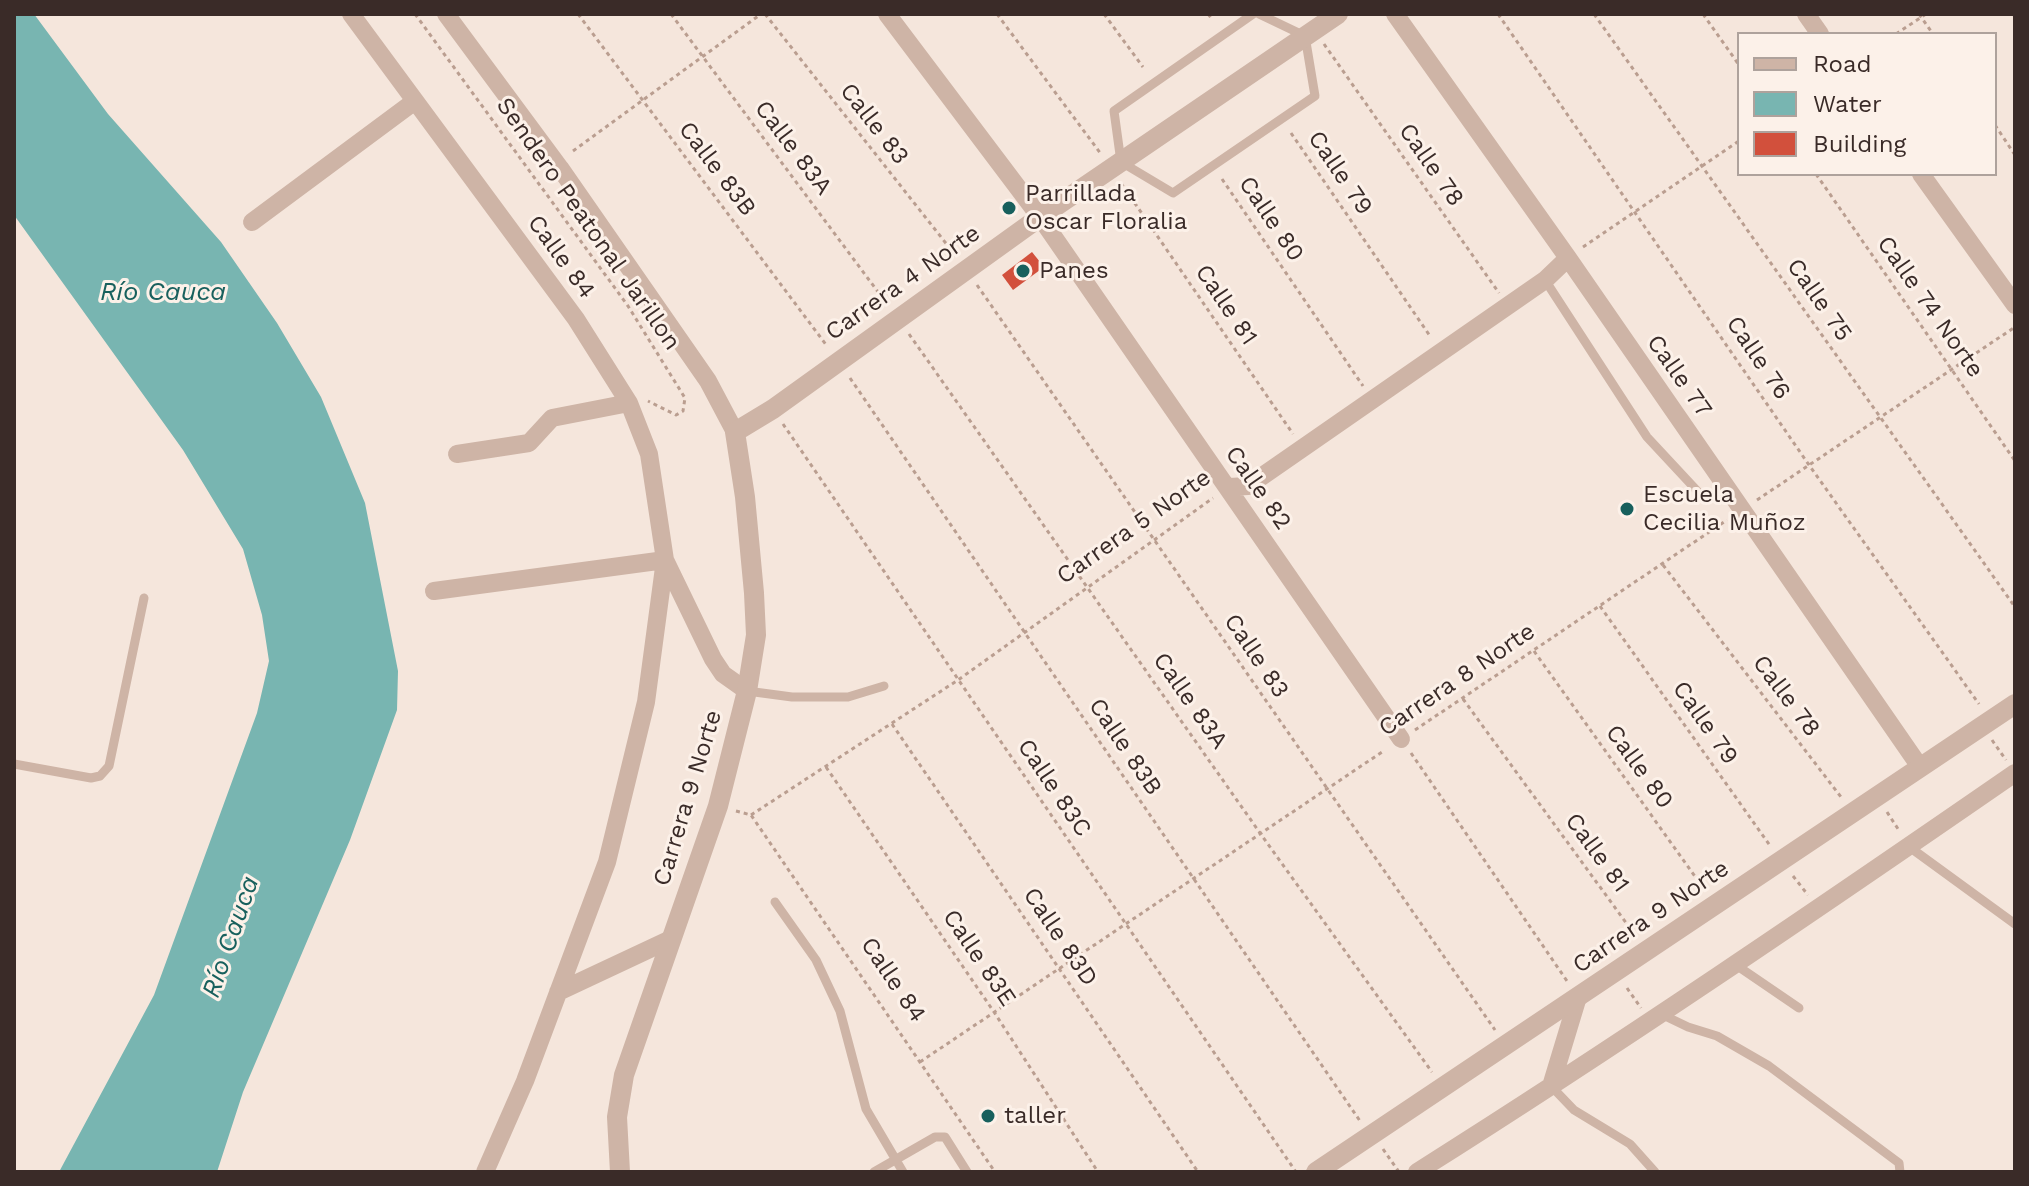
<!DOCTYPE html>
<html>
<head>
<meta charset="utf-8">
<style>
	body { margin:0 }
	#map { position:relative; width:2029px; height:1186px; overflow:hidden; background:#f5e6dc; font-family:"Work Sans",sans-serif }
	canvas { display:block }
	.frame { position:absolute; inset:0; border:16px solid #3a2b28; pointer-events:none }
	.legend { position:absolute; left:1737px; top:32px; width:260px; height:144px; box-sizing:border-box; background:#fcf1e9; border:2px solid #aea29c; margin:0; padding:10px 14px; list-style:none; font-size:24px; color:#3a2b28 }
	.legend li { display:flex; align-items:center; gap:16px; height:40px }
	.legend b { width:40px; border:2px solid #aea29c }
</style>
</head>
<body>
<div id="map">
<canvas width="2029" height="1186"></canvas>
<div class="frame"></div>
<ul class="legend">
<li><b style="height:10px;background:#ceb4a6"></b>Road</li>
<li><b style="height:22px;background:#78b5b1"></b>Water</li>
<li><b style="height:22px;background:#d2503c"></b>Building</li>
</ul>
</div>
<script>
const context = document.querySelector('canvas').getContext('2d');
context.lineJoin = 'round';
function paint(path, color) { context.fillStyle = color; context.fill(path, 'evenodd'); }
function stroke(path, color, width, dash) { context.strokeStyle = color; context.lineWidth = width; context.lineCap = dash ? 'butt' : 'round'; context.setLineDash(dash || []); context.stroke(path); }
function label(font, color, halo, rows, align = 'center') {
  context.font = font + ' "Work Sans",sans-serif'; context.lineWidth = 6; context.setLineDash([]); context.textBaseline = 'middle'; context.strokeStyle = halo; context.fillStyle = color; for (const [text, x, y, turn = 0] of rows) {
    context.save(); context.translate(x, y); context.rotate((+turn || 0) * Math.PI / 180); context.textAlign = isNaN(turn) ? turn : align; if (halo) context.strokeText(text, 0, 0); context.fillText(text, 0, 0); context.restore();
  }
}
const water = new Path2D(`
	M14,14H34L108,114L221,242L277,323L321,397L365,503L398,671L397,710L350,840L243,1092L217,1172H59L154,995L257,713L269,661L262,615L243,549L183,450L14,215Z`);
const building = new Path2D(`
	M1032,252L1044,267L1013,290L1002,275Z`);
const path = new Path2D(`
	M415,14L628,306L685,398L683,411L676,415L648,401
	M578,14L827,346
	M671,14L887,304
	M765,14L956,256
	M997,14L1101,154
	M1104,14L1143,67
	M1208,14L1212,19
	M1498,14L1809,465L1979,704
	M1594,14L2015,607
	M1703,14L1739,65
	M1919,14L1933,34
	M2013,14L2015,17
	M1896,34L1926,14
	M1324,44L1499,293
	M1995,125L2015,155
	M1291,133L1430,336
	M573,151L761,14
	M1816,174L2015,461
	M1222,179L1363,386
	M1121,183L1293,434
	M1583,247L1739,141
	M977,285L1495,1030
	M909,334L1260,833L1432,1072
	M850,378L1360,1121
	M783,424L1296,1172
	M1757,500L2015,327
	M1663,565L1841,797
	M1600,606L1771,847
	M1534,651L1704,889
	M1463,699L1635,935
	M892,724L1198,1172
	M1415,730L1727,520
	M1992,740L2006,760
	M1411,753L1567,981
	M826,767L994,1012L1098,1172
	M736,811L751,815L995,1172
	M1887,812L1900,832
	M751,815L958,680L1213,498
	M1793,876L1808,895
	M1627,988L1641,1008
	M920,1062L1385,750
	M1383,1149L1399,1172`);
const service = new Path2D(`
	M1253,14L1114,111L1121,162L1173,193L1315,96L1305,36L1259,14
	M1545,280L1647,437L1701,495H1710L1727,488
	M747,691L792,697H848L884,686
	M14,764L91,778L100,776L109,766L144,598
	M1908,846L2015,924
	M775,902L816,960L840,1011L866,1109L903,1172
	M1736,965L1799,1008
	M1661,1014L1688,1027L1717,1036L1769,1066L1899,1163L1900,1172
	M1551,1086L1574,1110L1630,1144L1655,1172
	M874,1172L935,1137H945L967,1172`);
const minor = new Path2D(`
	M351,14L576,319L629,403L649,454L665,560L646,702L607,862L525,1081L485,1172
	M446,14L560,168L708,381L735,432
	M887,14L1040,217L1401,739
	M1395,14L1568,258L1920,767
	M1806,14L1820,34
	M1921,174L2015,305
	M252,222L415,101
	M457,454L529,443L552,418L629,403
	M1229,487L1248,486L1545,280L1568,258
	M665,560L713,659L723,674L747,691
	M434,591L665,560
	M558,992L671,939
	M1551,1086L1578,997
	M1417,1172C1620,1044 1818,909 2015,773`);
const tertiary = new Path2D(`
	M620,1172L617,1117L624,1075L718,806L747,691L756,635L754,593L745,497L735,432L773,409L1040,217L1338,14
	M1316,1172L2015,704`);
const markers = [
	[1009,208,8,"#18605d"],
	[1023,271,8,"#18605d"],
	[1627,509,8,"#18605d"],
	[988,1116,8,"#18605d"]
];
const streetNames = [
	["Calle 83",874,124,52],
	["Calle 83A",793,148,53],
	["Calle 78",1431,165,55],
	["Calle 83B",717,169,53],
	["Calle 79",1340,173,56],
	["Calle 80",1271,219,56],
	["Sendero Peatonal Jarillon",588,224,55],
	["Calle 84",561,257,54],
	["Carrera 4 Norte",903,283,-35],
	["Calle 75",1819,300,55],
	["Calle 81",1226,305,56],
	["Calle 74 Norte",1930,307,55],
	["Calle 76",1758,358,56],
	["Calle 77",1679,376,55],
	["Calle 82",1258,488,55],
	["Carrera 5 Norte",1134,527,-35],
	["Calle 83",1256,656,56],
	["Carrera 8 Norte",1457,680,-34],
	["Calle 78",1786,696,53],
	["Calle 83A",1190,701,55],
	["Calle 79",1705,723,55],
	["Calle 83B",1125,747,56],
	["Calle 80",1639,767,54],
	["Calle 83C",1054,788,56],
	["Carrera 9 Norte",688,798,-73],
	["Calle 81",1597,853,54],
	["Carrera 9 Norte",1651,917,-34],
	["Calle 83D",1060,937,56],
	["Calle 83E",979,958,56],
	["Calle 84",893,980,56]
];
const poiNames = [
	["Parrillada",1025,194],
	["Oscar Floralia",1025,222],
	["Panes",1039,271],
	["Escuela",1643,495],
	["Cecilia Muñoz",1643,523],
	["taller",1004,1116]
];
const waterNames = [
	["Río Cauca",163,292],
	["Río Cauca",231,937,-71]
];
paint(water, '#78b5b1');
paint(building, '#d2503c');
stroke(path, '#ba9e90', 3, [4, 4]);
stroke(service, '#ceb4a6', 9);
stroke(minor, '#ceb4a6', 18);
stroke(tertiary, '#ceb4a6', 20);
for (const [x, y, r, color] of markers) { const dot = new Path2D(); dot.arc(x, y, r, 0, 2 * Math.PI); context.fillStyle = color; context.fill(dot); stroke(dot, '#fcf1e9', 3); }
label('24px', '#3a2b28', '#fcf1e9', streetNames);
label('24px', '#3a2b28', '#fcf1e9', poiNames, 'left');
label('italic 26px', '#18605d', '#fcf1e9', waterNames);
</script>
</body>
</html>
